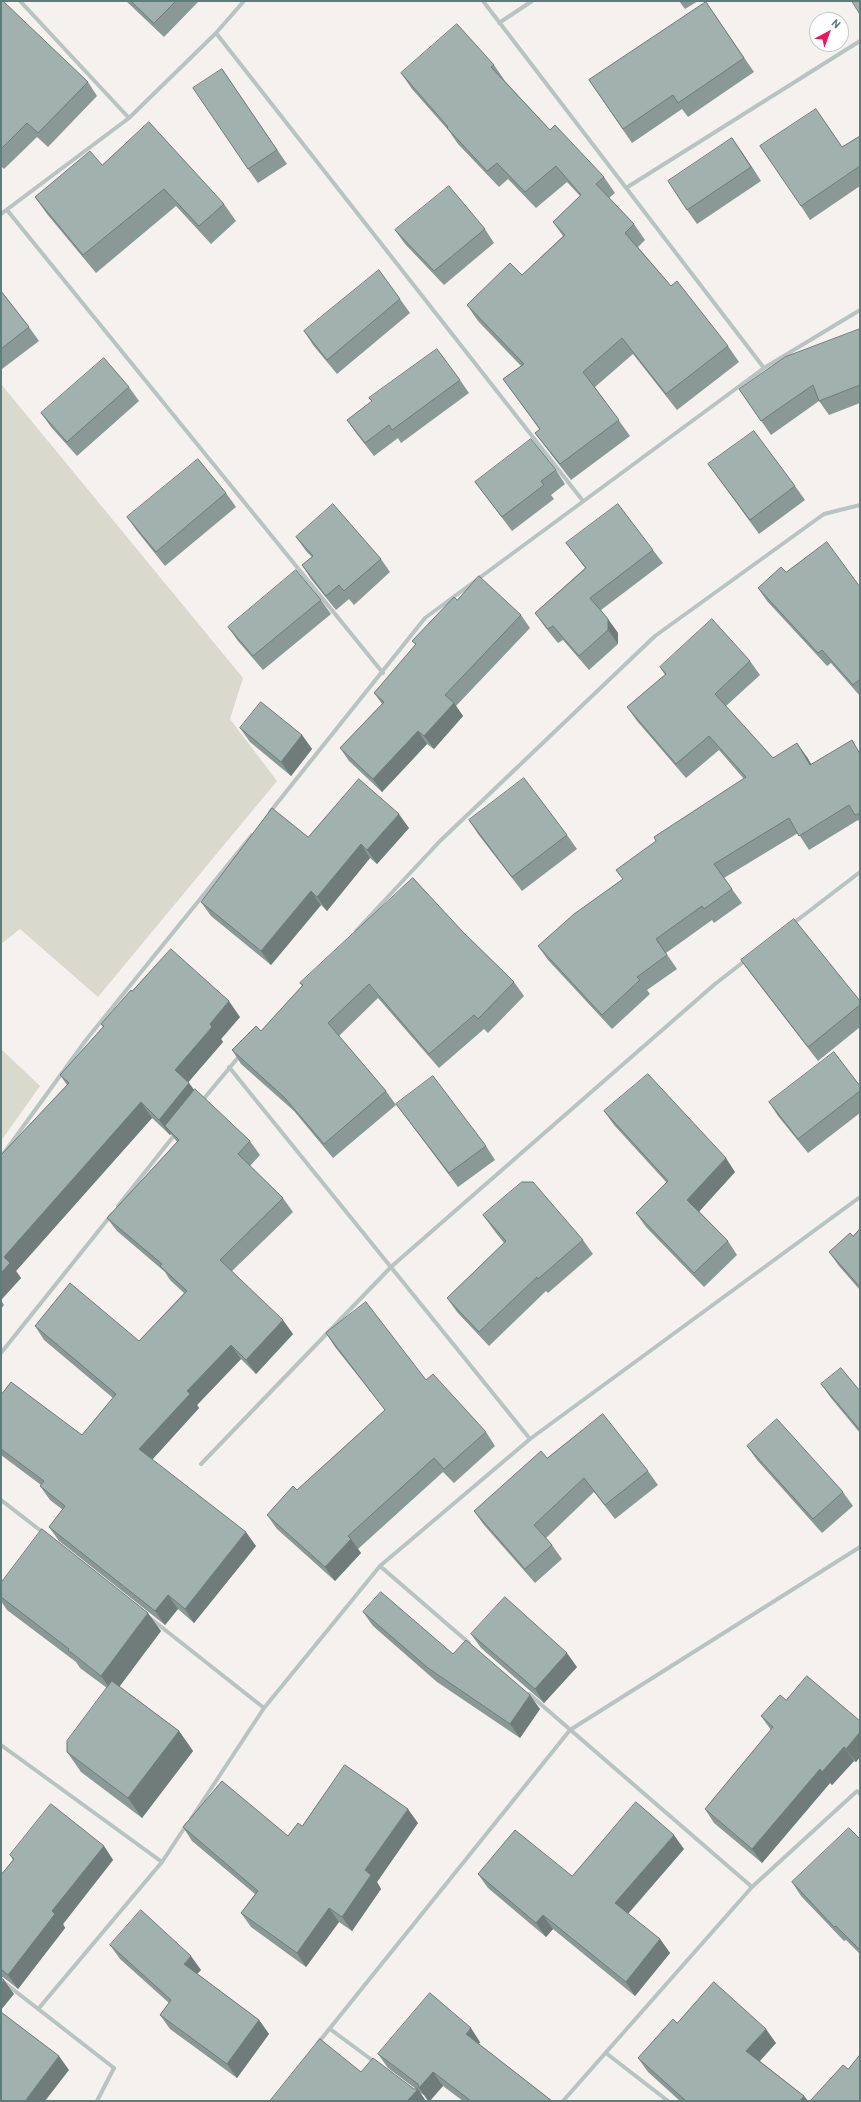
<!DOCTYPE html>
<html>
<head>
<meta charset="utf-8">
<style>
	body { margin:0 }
	#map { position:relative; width:861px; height:2102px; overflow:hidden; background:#f4f1ef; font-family:Barlow,sans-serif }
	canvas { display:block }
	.frame { position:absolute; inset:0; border:2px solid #5c7d79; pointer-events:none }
	.north { position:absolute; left:809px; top:12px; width:40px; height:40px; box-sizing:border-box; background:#fff; border:1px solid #becbc9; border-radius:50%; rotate:41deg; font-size:11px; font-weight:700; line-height:16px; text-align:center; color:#5c7d79 }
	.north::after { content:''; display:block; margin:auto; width:14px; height:18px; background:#f01460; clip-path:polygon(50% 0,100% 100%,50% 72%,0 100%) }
</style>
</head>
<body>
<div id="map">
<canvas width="861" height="2102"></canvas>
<div class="frame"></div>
<div class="north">N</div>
</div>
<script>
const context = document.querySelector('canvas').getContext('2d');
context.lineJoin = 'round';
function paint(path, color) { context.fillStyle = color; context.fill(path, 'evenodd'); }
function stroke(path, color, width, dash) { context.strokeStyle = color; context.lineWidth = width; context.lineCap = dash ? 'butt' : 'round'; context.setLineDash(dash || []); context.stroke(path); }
const green = new Path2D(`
	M1,384L243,678L230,719L277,781L98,997L20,929L1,944Z
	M1,1049L40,1086L1,1141Z`);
const minor = new Path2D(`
	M20,1L129,118
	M483,1L764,368
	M499,23L532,1
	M216,33L583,501
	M626,188L860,41
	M7,210L383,673
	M1,214L129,118L216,33L244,1
	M270,812L425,618L764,368L860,310
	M791,925L860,872
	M356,931L440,841L655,636L824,514L860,505
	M229,1067L530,1439
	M202,1101L241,1054
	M1,1157L86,1040L252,835
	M118,1206L176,1133
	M1,1353L112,1214
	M201,1464L392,1266L715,984L746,960
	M1,1500L45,1534
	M380,1566L469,1643
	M150,1618L264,1708
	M529,1694L752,1887
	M1,1745L162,1862
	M191,1819L264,1708L380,1566L530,1439L860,1197
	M1,1980L114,2068L97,2101
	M39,2008L162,1862L187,1824
	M330,2029L376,2063
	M318,2043L570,1730L860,1547
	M606,2053L668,2101
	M563,2101L752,1887L857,1791L860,1794`);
const wall = new Path2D(`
	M1,1L88,82L97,96L48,147L37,137L4,169L1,166Z
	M126,1H199L164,37Z
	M679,1H698L685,9Z
	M706,2L754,72L688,117L682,109L632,143L589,80Z
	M494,65L505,81L550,130L604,177L615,193L609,198L634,224L645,240L638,247L671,286L728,346L739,362L677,410L633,354L595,387L630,436L571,480L547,449L535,433L540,430L503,379L521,366L478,321L467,305L522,275L563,236L553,222L580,196L567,182L536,208L508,179L499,187L458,144L449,131L412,89L401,73Z
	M222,69L287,164L258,183L248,169Z
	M860,136V186L810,220L801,206L842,147Z
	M732,138L761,181L697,224L687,210Z
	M102,165L224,204L236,221L211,244L176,206L96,273L47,214L35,197Z
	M485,229L494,243L444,285L405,244L395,230Z
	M1,291L29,327L39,341L2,369L1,368Z
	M400,299L410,313L337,374L313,345L304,331Z
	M860,329V403L829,415L819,401L771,435L739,389Z
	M460,380L469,393L401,443L398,438L374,456L356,433L347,420Z
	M129,387L139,401L77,456L51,427L41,413Z
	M708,464L795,486L805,500L759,534Z
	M556,470L565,484L551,495L554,499L512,531L475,482Z
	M226,493L236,507L165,566L137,531L127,517Z
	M296,537L381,559L390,572L354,605L349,599L336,610L311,579L302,565L312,557L306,551Z
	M566,543L653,550L663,563L601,610L618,633V644L589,670L563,640L558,643L545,627L535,613L585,568Z
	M786,572L860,587V696L831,663L827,666L767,601L758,588Z
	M321,600L331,614L263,670L238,641L228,627Z
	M457,600L521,615L530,628L456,706L463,716L434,749L427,744L382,792L349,761L340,748L382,704L374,693L416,645L412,641Z
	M750,661L760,675L726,706L773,758L807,757L811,764L860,752V822L858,820L809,850L798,833L724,878L742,903L714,923L712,920L666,953L677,969L647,990L650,994L612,1029L548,960L538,946L623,879L744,779L719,750L686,778L637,721L627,707L665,675L660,667Z
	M240,728L302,735L312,749L291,776L250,742Z
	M469,820L567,835L577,849L522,891L478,834Z
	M409,828L377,864L370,858L327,911L321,905L271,965L211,916L201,902L308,837Z
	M463,932L514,982L524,996L488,1033L484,1029L439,1068L378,998L339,1036L386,1091L396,1105L333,1158L294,1111L241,1064L232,1050L261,1031L302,986L300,983Z
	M741,960L860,1001V1027L818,1061L751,974Z
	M132,991L240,1017L221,1039L223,1042L188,1082L194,1090L250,1141L260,1155L250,1166L283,1198L293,1212L232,1271L293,1334L256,1374L241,1359L197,1405L199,1408L152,1460L256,1546L194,1623L178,1609L165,1625L59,1541L49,1527L63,1510L50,1500L40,1486L41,1485L1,1455V1395L82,1435L113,1398L44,1340L35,1326L139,1341L184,1293L170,1280L165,1272L117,1231L107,1218L177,1142L171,1134L170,1135L152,1118L16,1271L21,1278L1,1300L4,1305L1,1309V1155L67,1085L60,1075L103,1027L101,1024Z
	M860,1086V1113L808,1153L778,1116L769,1102Z
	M396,1104L486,1146L495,1160L458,1187Z
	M604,1111L735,1172L699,1211L728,1241L737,1255L704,1287L646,1227L636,1213L667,1183L614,1125Z
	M483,1215L583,1240L593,1254L548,1293L546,1291L489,1346L457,1312L447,1298L504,1243L493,1229Z
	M860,1229V1290L839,1266L829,1252L853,1236Z
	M326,1333L426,1380L486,1432L495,1446L454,1483L443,1472L358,1549L361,1553L335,1581L277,1529L267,1515L297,1490L385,1410L335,1347Z
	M821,1384L860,1391V1433L831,1398Z
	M747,1446L843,1492L853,1506L822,1533L757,1460Z
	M547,1458L648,1471L658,1485L615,1519L594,1492L546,1538L552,1545L562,1559L535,1583L484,1525L474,1511Z
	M1,1583L161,1631L119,1686L179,1731L193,1751L142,1818L81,1772L67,1752L107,1688L80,1668L76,1662L7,1610L1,1601Z
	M363,1612L453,1654L540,1709L520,1738L437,1682L373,1626Z
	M471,1634L577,1667L544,1703L481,1648Z
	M786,1700L860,1721V1757L856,1762L854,1761L832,1785L830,1783L762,1863L714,1823L705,1809L771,1730L761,1716Z
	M418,1823L377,1882L381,1889L352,1931L339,1922L306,1967L251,1927L241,1913L255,1894L192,1841L183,1827L288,1836L302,1826Z
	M860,1839V1954L846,1940L844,1941L801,1896L792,1882Z
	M104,1846L113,1860L63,1924L65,1928L18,1989L3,1977H1V1875L13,1860L10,1855Z
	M684,1849L628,1914L660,1939L670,1953L635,1996L553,1929L546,1937L488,1888L478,1874L572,1876Z
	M110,1945L201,1970L197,1974L259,2020L269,2034L237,2078L170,2029L160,2015L169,2003L120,1959Z
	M677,2023L776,2043L760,2061L804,2096L808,2101H680L648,2072L638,2058Z
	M480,2042L479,2044L552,2101H463L443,2086L424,2095L414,2089H416L388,2068L378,2054Z`);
const shadedWall = new Path2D(`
	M732,138L742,152L761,181L751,167Z
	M608,619L618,633V644L608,630Z
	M454,703L463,716L434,749L424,736Z
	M418,731L427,744L382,792L373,779Z
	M302,735L312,749L291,776L281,762Z
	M797,743L807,757L820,779L810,765Z
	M399,814L409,828L377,864L367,850Z
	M361,844L370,858L327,911L317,897Z
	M311,891L321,905L271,965L261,951Z
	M229,1001L240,1017L221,1039L223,1042L186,1085L175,1070L210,1024Z
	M189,1083L200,1098L165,1126L171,1134L170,1135L159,1120Z
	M141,1102L152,1118L16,1271L21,1278L1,1300V1273L4,1257Z
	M726,1158L735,1172L697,1214L687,1200Z
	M283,1320L293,1334L256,1374L246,1360Z
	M231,1345L241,1359L197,1405L199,1408L149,1463L139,1449L187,1391Z
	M246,1532L256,1546L194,1623L185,1609Z
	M351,1539L361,1553L335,1581L325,1567Z
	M168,1595L178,1609L165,1625L155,1611Z
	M148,1613L161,1631L114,1694L101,1676Z
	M567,1653L577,1667L544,1703L535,1689Z
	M530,1695L540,1709L520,1738L510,1724Z
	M179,1731L193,1751L142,1818L128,1798Z
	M860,1732V1757L856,1762L846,1749Z
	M844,1747L854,1761L832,1785L822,1772Z
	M820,1769L830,1783L762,1863L752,1849Z
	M408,1809L418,1823L377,1882L381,1889L352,1931L342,1917L365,1870Z
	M674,1835L684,1849L625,1917L615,1903Z
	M104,1846L113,1860L63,1924L65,1928L18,1989L8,1975L52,1911Z
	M329,1908L339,1922L306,1967L297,1953Z
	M543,1915L553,1929L546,1937L536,1923Z
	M660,1939L670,1953L635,1996L626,1982Z
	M191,1956L201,1970L193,1978L184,1964Z
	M4,1980L14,1994L1,2010V1984Z
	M259,2020L269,2034L237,2078L227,2064Z
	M471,2028L480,2042L476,2048L466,2034Z
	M766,2029L776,2043L756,2065L746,2051Z
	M59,2056L69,2070L45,2101H25Z
	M433,2072L443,2086L430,2101H428L419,2088Z
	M418,2089L426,2101H407Z
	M804,2096L808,2101H800Z`);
const building = new Path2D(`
	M1,1H3L88,82L38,133L27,123L1,149Z
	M131,1H176L154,23Z
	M852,1H860V14Z
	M706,2L744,58L678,103L673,95L623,129L589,80Z
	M457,24L494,65L491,67L550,130L555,125L604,177L596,184L634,224L625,233L671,286L677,281L728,346L666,394L622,338L583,372L619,420L560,464L535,433L540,429L503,379L524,364L467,305L510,263L522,275L565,235L553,222L581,195L556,166L525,192L497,163L487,171L447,128L448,127L401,73Z
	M222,69L277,150L248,169L193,88Z
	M816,109L842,147L860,136V166L801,206L760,146Z
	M149,122L224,204L199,226L164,189L83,255L35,197L90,151L102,165Z
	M732,138L751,167L687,210L668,181Z
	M449,186L485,229L434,271L395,230Z
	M379,270L400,299L327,360L304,331Z
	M1,291L29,327L1,349Z
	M860,329V385L819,401L813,385L761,421L739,389L785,357Z
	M437,349L460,380L392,430L389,425L365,443L347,420L372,401L369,398Z
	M104,358L129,387L67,442L41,413Z
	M754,431L795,486L750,520L708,464Z
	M531,439L556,470L541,481L544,485L502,517L475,482Z
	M198,459L226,493L156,552L127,517Z
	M333,504L381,559L344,591L339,585L326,596L302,565L313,556L296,537Z
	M618,504L653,550L590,598L608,619V630L579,656L553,626L548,629L535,613L586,568L566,543Z
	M827,542L860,587V679L853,685L822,650L818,653L758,588L781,567L786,572Z
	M296,570L321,600L253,656L228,627Z
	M479,576L521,615L445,695L454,703L424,736L418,731L373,779L340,748L384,702L374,693L416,644L412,641L454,597L457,600Z
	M712,619L750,661L715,694L773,758L797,743L810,765L852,740L860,754V813L855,815L849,805L799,836L789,818L714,864L732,889L704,909L702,906L656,939L667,955L637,977L640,980L602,1015L538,946L574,914L623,879L616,870L656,841L654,837L746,777L709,736L676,764L627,707L666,674L660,667Z
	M261,702L302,735L281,762L240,728Z
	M524,778L567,835L512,877L469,820Z
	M359,779L399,814L367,850L361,844L317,897L311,891L261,951L201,902L272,808L308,837Z
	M413,878L463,932L514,982L478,1019L474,1015L429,1054L369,984L328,1023L386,1091L324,1144L284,1097L232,1050L256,1026L261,1031L303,985L300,983Z
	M794,919L860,1001V1005L808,1047L741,960Z
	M171,949L229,1001L210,1024L212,1027L175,1070L189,1083L159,1120L141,1102L4,1257L10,1263L1,1273V1155L69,1083L60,1075L104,1026L101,1024L131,990L132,991Z
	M834,1052L860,1086V1091L798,1139L769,1102Z
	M648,1074L726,1158L687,1200L728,1241L694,1273L636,1213L668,1181L604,1111Z
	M433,1076L486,1146L449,1173L396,1104Z
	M195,1089L250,1141L238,1154L283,1198L220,1260L283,1320L246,1360L231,1345L187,1391L190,1394L139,1449L246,1532L185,1609L168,1595L155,1611L49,1527L65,1506L40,1486L44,1481L1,1449V1395L11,1382L82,1435L116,1394L35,1326L70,1283L139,1341L187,1291L160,1266L162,1264L107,1218L179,1140L165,1126Z
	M522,1182H533L583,1240L538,1279L537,1277L479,1332L447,1298L506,1241L483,1215Z
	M860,1229V1287L829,1252L850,1233L853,1236Z
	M366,1302L426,1380L433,1374L486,1432L444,1469L434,1458L348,1536L351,1539L325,1567L267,1515L293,1486L297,1490L385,1410L326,1333Z
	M841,1368L860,1391V1430L821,1384Z
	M603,1414L648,1471L605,1505L584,1478L534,1525L552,1545L525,1569L474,1511L541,1451L547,1458Z
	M777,1419L843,1492L813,1519L747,1446Z
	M42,1529L148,1613L101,1676L68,1650L69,1649L1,1597V1583Z
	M381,1592L453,1654L466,1640L530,1695L510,1724L428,1668L363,1612Z
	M505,1597L567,1653L535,1689L471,1634Z
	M807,1676L860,1721V1732L846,1749L844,1747L822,1772L820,1769L752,1849L705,1809L773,1727L761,1716L780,1695L786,1700Z
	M112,1681L179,1731L128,1798L67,1752V1741Z
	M345,1765L408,1809L365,1870L371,1875L342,1917L329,1908L297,1953L241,1913L258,1891L183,1827L222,1781L288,1836L298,1823L302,1826Z
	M636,1802L674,1835L615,1903L660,1939L626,1982L543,1915L536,1923L478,1874L515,1830L572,1876Z
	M51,1804L104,1846L52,1911L55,1914L8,1975L1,1969V1875L14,1859L10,1855Z
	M849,1828L860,1839V1950L836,1926L834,1927L792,1882Z
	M141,1910L191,1956L184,1964L259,2020L227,2064L160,2015L171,2000L110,1945Z
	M1,1978L4,1980L1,1984Z
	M714,1982L766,2029L746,2051L804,2096L800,2101H686L638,2058L673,2019L677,2023Z
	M430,1993L471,2028L466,2034L552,2101H471L433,2072L419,2088L418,2084L378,2054Z
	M1,2012L59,2056L25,2101H1Z
	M320,2039L361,2072L373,2058L414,2089H418L407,2101H270Z
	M860,2055V2101H810L843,2065L848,2069Z`);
paint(green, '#d9d9ce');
stroke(minor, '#b9c3c2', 4);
paint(wall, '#8a9896');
paint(shadedWall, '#707c7a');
paint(building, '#a0b1ae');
stroke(building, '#707c7a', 1);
</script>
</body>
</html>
